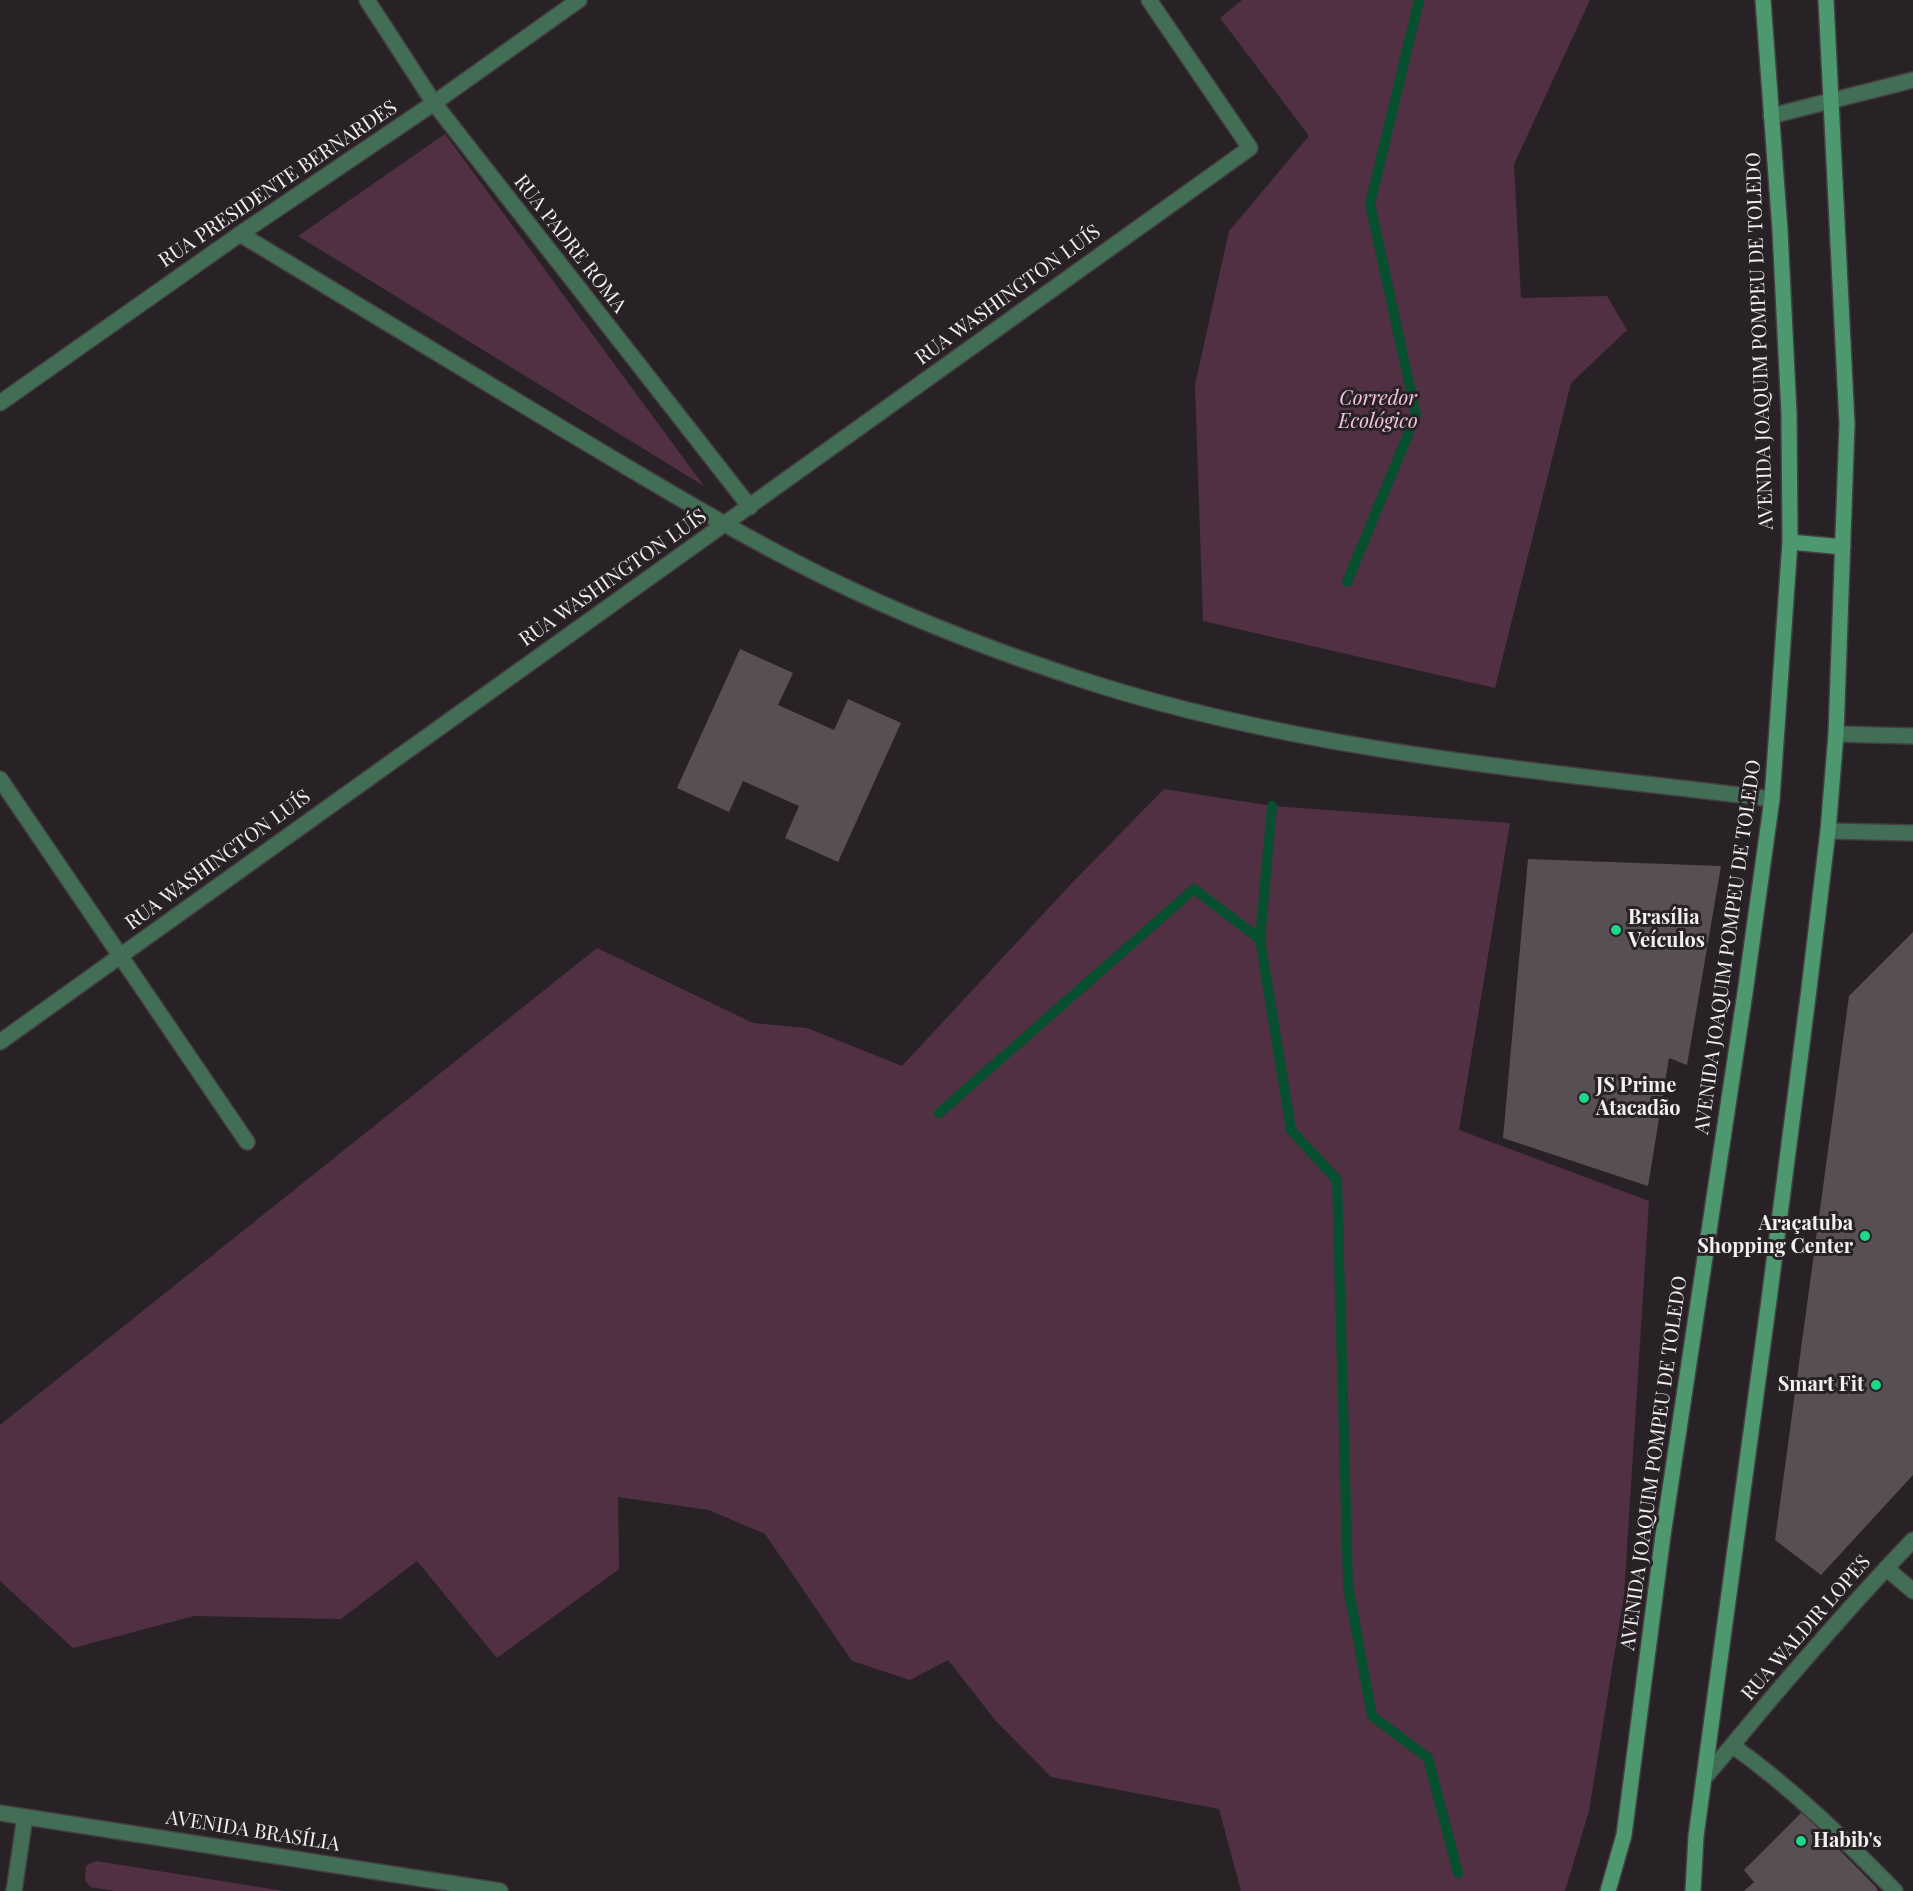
<!DOCTYPE html>
<html>
<head>
<meta charset="utf-8">
<style>
	body { margin:0 }
	canvas { display:block; background:#282125 }
</style>
</head>
<body>
<canvas width="1913" height="1891"></canvas>
<script>
const context = document.querySelector('canvas').getContext('2d');
context.lineJoin = 'round';
function paint(path, color) { context.fillStyle = color; context.fill(path, 'evenodd'); }
function stroke(path, color, width, dash) { context.strokeStyle = color; context.lineWidth = width; context.lineCap = dash ? 'butt' : 'round'; context.setLineDash(dash || []); context.stroke(path); }
function label(font, color, halo, rows, align = 'center') {
  context.font = font + ' "Playfair Display",serif'; context.lineWidth = 6; context.setLineDash([]); context.textBaseline = 'middle'; context.strokeStyle = halo; context.fillStyle = color; for (const [text, x, y, turn = 0] of rows) {
    context.save(); context.translate(x, y); context.rotate((+turn || 0) * Math.PI / 180); context.textAlign = isNaN(turn) ? turn : align; if (halo) context.strokeText(text, 0, 0); context.fillText(text, 0, 0); context.restore();
  }
}
const green = new Path2D(`
	M1242,0H1590L1514,164L1521,298L1607,296L1627,330L1571,383L1495,688L1203,621L1195,385L1229,231L1309,136L1220,18Z
	M445,134L704,486L298,236Z
	M1164,789L1272,806L1510,823L1459,1130L1649,1201L1624,1595L1589,1811L1565,1891H1241L1219,1809L1051,1777L995,1720L948,1660L910,1680L852,1661L765,1534L709,1510L618,1497L619,1569L497,1658L417,1561L341,1619L194,1616L73,1648L0,1581V1425L597,948L753,1023L807,1028L902,1066L1072,883Z
	M96,1861L284,1891H115L90,1887L85,1880L86,1866Z`);
const stream = new Path2D(`
	M1347,582L1416,415L1370,204L1419,0
	M1272,806L1260,939L1291,1130L1337,1180L1348,1586L1372,1716L1428,1758L1458,1873
	M939,1113L1194,889L1260,939`);
const building = new Path2D(`
	M740,649L793,673L778,705L834,730L848,699L901,723L838,862L785,838L799,806L743,781L729,812L677,788Z
	M1528,859L1721,866L1687,1065L1669,1058L1648,1186L1503,1138Z
	M1913,932V1475L1821,1575L1775,1540L1849,996Z
	M1802,1812L1876,1887L1878,1891H1744L1754,1882L1744,1870Z`);
const service = new Path2D(`
	M1733,1746C1792,1788 1844,1839 1895,1891`);
const minor = new Path2D(`
	M367,0L434,103L750,507
	M1771,116L1913,80
	M240,234C350,300 459,366 568,432C661,487 753,544 852,590C929,626 1011,657 1092,683C1312,753 1545,771 1772,799
	M0,403L240,234L434,103L579,0
	M1836,734L1913,736
	M0,779L247,1142
	M1828,831L1913,833
	M0,1042L1250,148L1149,0
	M1886,1568L1913,1591
	M1705,1777C1727,1752 1748,1726 1770,1700C1816,1646 1863,1592 1913,1540
	M14,1891L25,1817`);
const tertiary = new Path2D(`
	M0,1813L500,1891`);
const secondary = new Path2D(`
	M1790,542L1843,547
	M1608,1891L1624,1835L1663,1535L1745,993L1772,799L1790,542L1789,414L1780,230L1763,0
	M1693,1891L1696,1836L1769,1300L1808,997L1828,831L1836,734L1847,424L1826,0`);
const markers = [
	[1616,930,6,"#1cd988"],
	[1584,1098,6,"#1cd988"],
	[1865,1236,6,"#1cd988"],
	[1876,1385,6,"#1cd988"],
	[1801,1841,6,"#1cd988"]
];
const streetNames = [
	["RUA PRESIDENTE BERNARDES",278,184,-34],
	["RUA PADRE ROMA",570,244,52],
	["RUA WASHINGTON LUÍS",1008,295,-36],
	["AVENIDA JOAQUIM POMPEU DE TOLEDO",1760,341,-92],
	["RUA WASHINGTON LUÍS",613,578,-35],
	["RUA WASHINGTON LUÍS",218,860,-36],
	["AVENIDA JOAQUIM POMPEU DE TOLEDO",1728,947,-82],
	["AVENIDA JOAQUIM POMPEU DE TOLEDO",1654,1463,-82],
	["RUA WALDIR LOPES",1806,1628,-49],
	["AVENIDA BRASÍLIA",253,1831,9]
];
const parkNames = [
	["Corredor",1378,399],
	["Ecológico",1378,422]
];
const poiNames = [
	["Brasília",1628,918],
	["Veículos",1628,941],
	["JS Prime",1596,1086],
	["Atacadão",1596,1109],
	["Araçatuba",1853,1224,"right"],
	["Shopping Center",1853,1247,"right"],
	["Smart Fit",1864,1385,"right"],
	["Habib's",1813,1841]
];
paint(green, '#513044');
stroke(stream, '#064f2f', 10);
paint(building, '#574f53');
stroke(service, '#443e42', 18);
stroke(minor, '#443e42', 18);
stroke(tertiary, '#443e42', 18);
stroke(secondary, '#443e42', 18);
stroke(service, '#416e54', 15);
stroke(minor, '#416e54', 15);
stroke(tertiary, '#416e54', 15);
stroke(secondary, '#4d986e', 15);
for (const [x, y, r, color] of markers) { const dot = new Path2D(); dot.arc(x, y, r, 0, 2 * Math.PI); context.fillStyle = color; context.fill(dot); stroke(dot, '#282125', 2); }
label('20px', '#f3eff1', '#282125', streetNames);
label('italic 20px', '#f7c4e1', '#282125', parkNames);
label('bold 20px', '#f3eff1', '#282125', poiNames, 'left');
</script>
</body>
</html>
